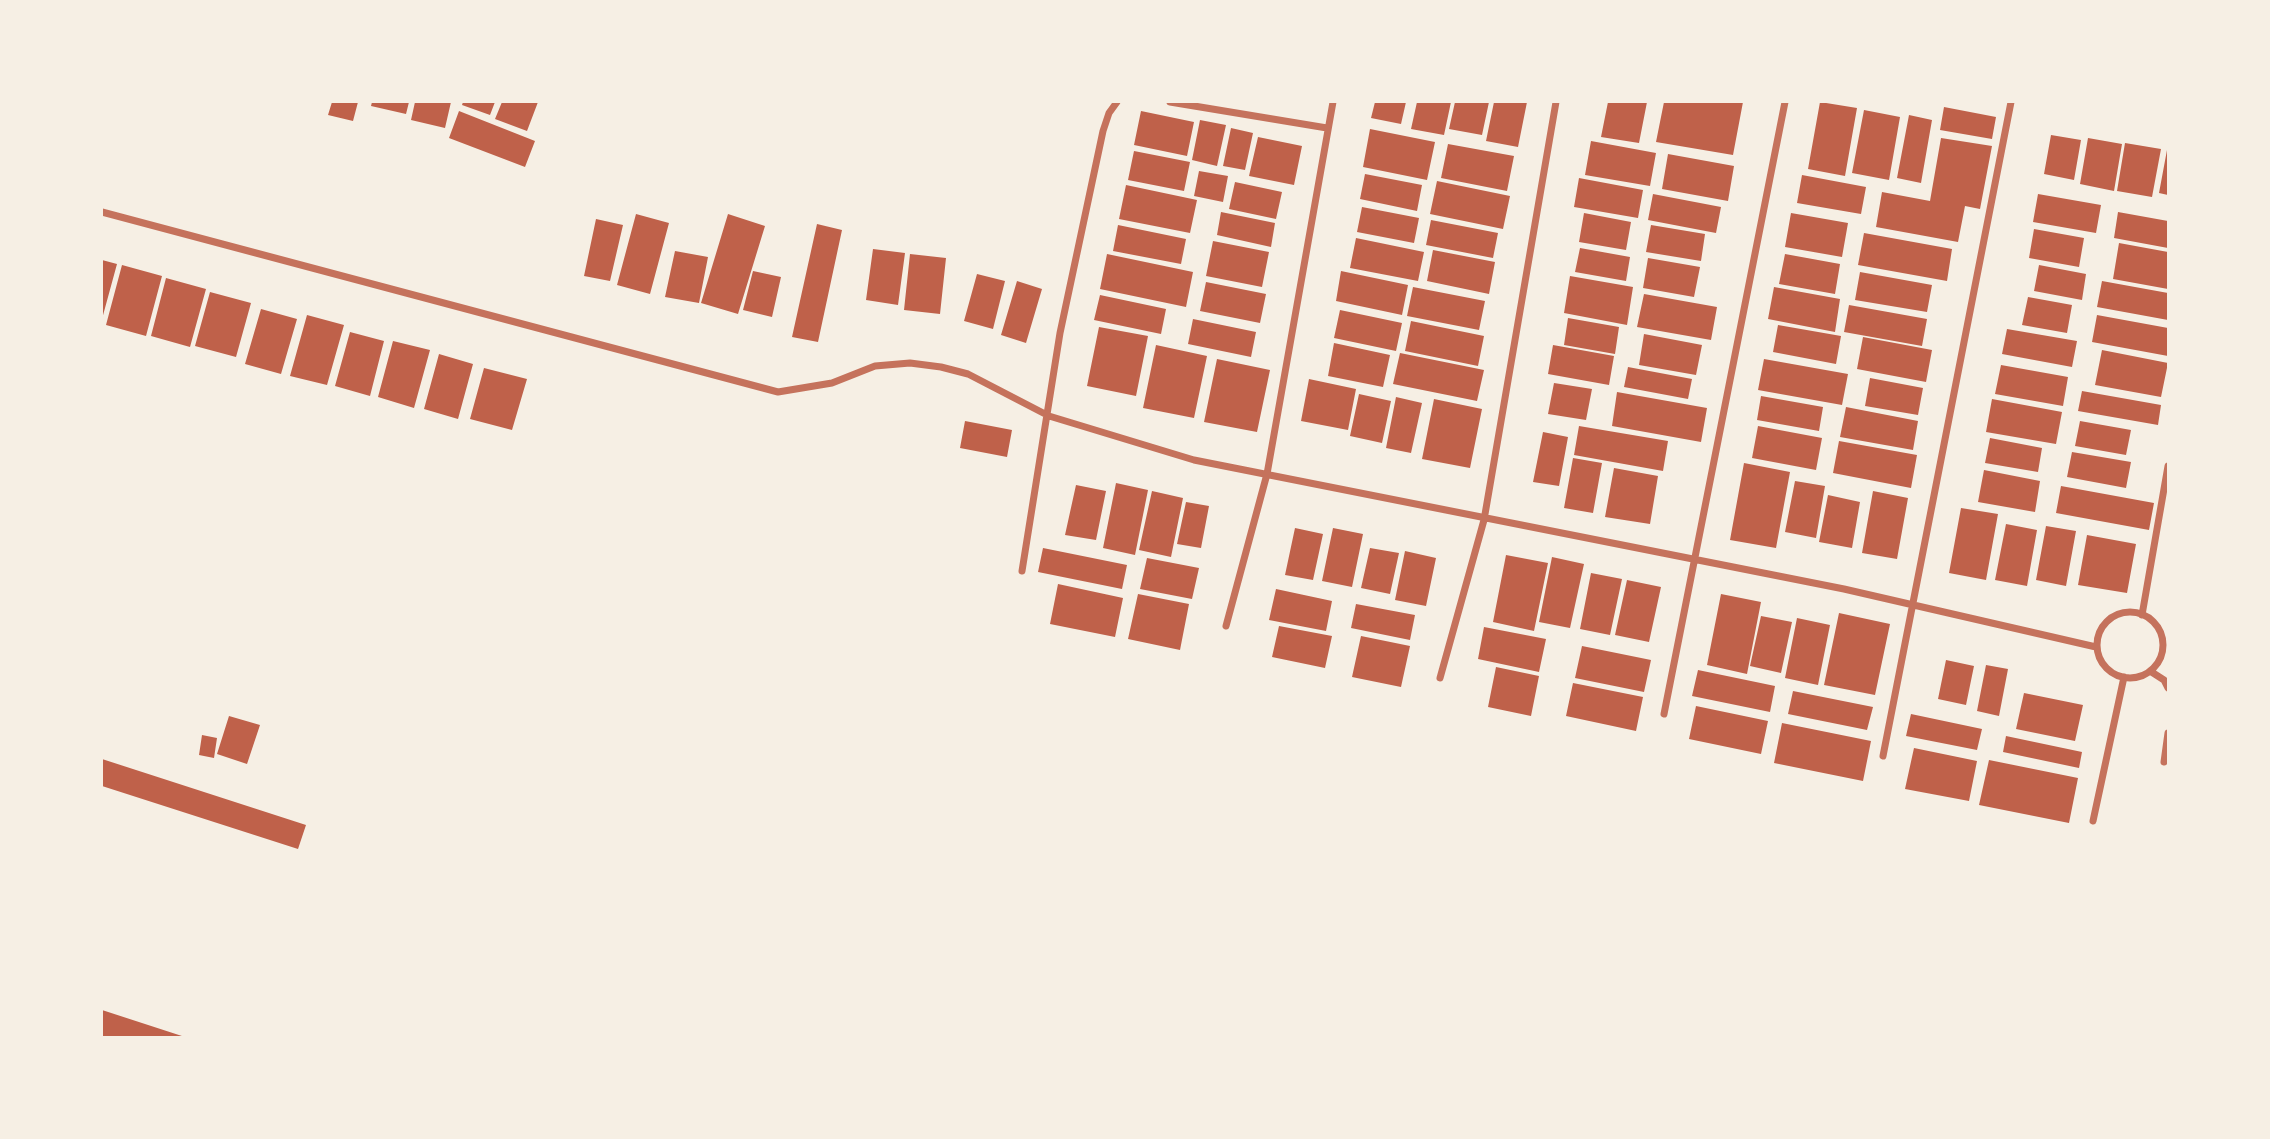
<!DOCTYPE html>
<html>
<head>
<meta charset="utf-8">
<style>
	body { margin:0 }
	#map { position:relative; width:2270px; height:1139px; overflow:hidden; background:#f6efe4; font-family:"PT Sans",sans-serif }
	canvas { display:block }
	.frame { position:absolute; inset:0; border:103px solid #f6efe4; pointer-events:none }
</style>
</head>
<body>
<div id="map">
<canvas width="2270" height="1139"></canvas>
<div class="frame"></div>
</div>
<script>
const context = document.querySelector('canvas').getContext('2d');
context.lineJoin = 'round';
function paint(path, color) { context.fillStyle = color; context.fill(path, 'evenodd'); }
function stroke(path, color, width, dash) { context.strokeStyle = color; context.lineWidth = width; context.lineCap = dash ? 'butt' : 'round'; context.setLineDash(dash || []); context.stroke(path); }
const building = new Path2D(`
	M332,102H358L353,121L328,115Z
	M372,102H409L406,114L371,106Z
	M415,102H451L445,128L411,120Z
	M463,102H495L490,115L462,105Z
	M502,102H538L527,131L495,119Z
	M1375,102H1406L1401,124L1371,118Z
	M1417,102H1451L1444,135L1411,129Z
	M1455,102H1489L1482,135L1449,129Z
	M1494,102H1527L1518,147L1486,141Z
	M1608,102H1647L1639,143L1601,137Z
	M1664,102H1743L1733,155L1656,142Z
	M1820,102L1857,108L1845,176L1808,169Z
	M1944,107L1996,117L1992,139L1940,130Z
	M1864,110L1900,117L1889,180L1852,173Z
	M459,111L535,141L525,167L449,138Z
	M1141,111L1194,122L1187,156L1134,145Z
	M1909,115L1932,120L1921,183L1897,178Z
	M1200,120L1226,125L1217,166L1192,160Z
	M1231,128L1253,133L1245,170L1223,166Z
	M1370,129L1435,142L1427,180L1363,167Z
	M2051,135L2081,140L2074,180L2044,174Z
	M1258,137L1302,146L1294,185L1249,176Z
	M1941,138L1992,146L1980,209L1965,206L1958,242L1876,227L1882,192L1930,201Z
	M2088,138L2122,144L2114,191L2080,184Z
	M1591,141L1656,153L1650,186L1585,175Z
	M2125,143L2161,149L2152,197L2117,191Z
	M1448,144L1514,156L1507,191L1441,178Z
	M2167,150H2168V195L2159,193Z
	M1134,151L1190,162L1184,191L1128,180Z
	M1668,154L1734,166L1728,201L1662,189Z
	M1199,171L1228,176L1223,202L1194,196Z
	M1365,174L1422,185L1417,211L1360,199Z
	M1802,175L1866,187L1861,214L1797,203Z
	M1579,178L1643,190L1638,218L1574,207Z
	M1437,181L1510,196L1503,229L1430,214Z
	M1235,182L1282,192L1276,219L1229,209Z
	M1126,185L1197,200L1190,233L1119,219Z
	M1653,194L1721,207L1716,233L1648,220Z
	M2038,194L2101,205L2096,233L2033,222Z
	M1362,207L1419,218L1414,243L1357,232Z
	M1221,212L1275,223L1271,247L1217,235Z
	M2118,212L2168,221V248L2114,238Z
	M1584,213L1631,222L1626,250L1579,242Z
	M1791,213L1848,223L1842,257L1785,247Z
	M636,214L669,223L650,294L617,285Z
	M728,214L765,226L738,314L701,303Z
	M596,219L623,225L610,281L584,276Z
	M1431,220L1498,233L1493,258L1426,245Z
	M817,224L842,230L818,342L792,337Z
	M1118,225L1186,239L1181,264L1113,251Z
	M1651,225L1705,234L1701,261L1646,252Z
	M2034,229L2084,238L2079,267L2029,258Z
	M1864,233L1952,249L1947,281L1858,265Z
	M1356,238L1424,252L1418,281L1350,268Z
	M1213,241L1269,252L1262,287L1206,276Z
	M2119,243L2168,252V289L2113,279Z
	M1580,248L1630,257L1626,281L1575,272Z
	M873,249L905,253L898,305L866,300Z
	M1433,250L1495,262L1489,294L1427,281Z
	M675,251L708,257L699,303L665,297Z
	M910,254L946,258L940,314L904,310Z
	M1107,254L1193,272L1186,307L1100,289Z
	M1785,254L1840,264L1835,294L1779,284Z
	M1648,258L1700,267L1694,297L1643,288Z
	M102,260L117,264L102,319Z
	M122,265L162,276L146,336L106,325Z
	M2039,265L2086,274L2082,300L2034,291Z
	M753,271L781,277L772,317L743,310Z
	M1341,271L1408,285L1402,315L1336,301Z
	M1860,272L1932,285L1927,312L1855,300Z
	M977,274L1005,281L993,329L964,321Z
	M1570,276L1633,287L1627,325L1564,313Z
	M166,278L206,289L190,347L151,336Z
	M1017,281L1042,289L1026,343L1001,335Z
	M2102,281L2168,293V320L2097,307Z
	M1206,282L1266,294L1260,323L1200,311Z
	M1413,287L1485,301L1479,330L1407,316Z
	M1774,287L1840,299L1835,332L1768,319Z
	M210,292L251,303L236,357L195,346Z
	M1644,294L1717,307L1711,340L1637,327Z
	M1100,295L1166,309L1161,334L1094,320Z
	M2028,297L2072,305L2067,333L2022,325Z
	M1849,305L1927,319L1922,346L1844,332Z
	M261,309L297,319L281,374L245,364Z
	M1340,310L1402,323L1396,351L1334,338Z
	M307,315L344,325L327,385L290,376Z
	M2097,315L2168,328V356L2092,342Z
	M1568,318L1619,327L1615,354L1564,345Z
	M1193,319L1256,332L1251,357L1188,344Z
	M1411,321L1484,336L1478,366L1405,351Z
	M1778,325L1841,336L1836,364L1773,352Z
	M1099,327L1148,336L1136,396L1087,386Z
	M2007,329L2077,341L2072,367L2002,354Z
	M350,332L384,341L370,396L335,386Z
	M1644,334L1702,345L1696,375L1639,365Z
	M1863,337L1932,350L1926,382L1857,369Z
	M393,341L430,350L414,408L378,397Z
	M1334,343L1390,355L1383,387L1328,376Z
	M1156,345L1207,356L1194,418L1143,408Z
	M1553,345L1614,356L1609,385L1548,374Z
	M2102,350L2168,363L2161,397L2095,385Z
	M1400,353L1484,370L1477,401L1393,384Z
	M439,354L473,364L458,419L424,409Z
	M1217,359L1270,370L1257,432L1204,422Z
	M1764,359L1848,374L1842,405L1758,390Z
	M2001,365L2068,377L2063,406L1995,394Z
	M1628,367L1692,379L1688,399L1624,387Z
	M484,368L527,379L512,430L470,419Z
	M1870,378L1923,388L1918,415L1865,406Z
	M1309,379L1356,389L1348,430L1301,421Z
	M1554,383L1592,389L1586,420L1548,414Z
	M2082,391L2161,405L2158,425L2078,411Z
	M1617,392L1707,408L1701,442L1612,426Z
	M1359,394L1391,401L1382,443L1350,436Z
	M1761,396L1823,407L1819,431L1757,420Z
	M1396,397L1422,403L1411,453L1386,448Z
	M1434,399L1482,409L1470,468L1422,459Z
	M1992,399L2062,412L2056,444L1986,432Z
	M1846,407L1918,421L1913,450L1840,437Z
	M965,421L1012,430L1007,457L960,448Z
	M2080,421L2131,430L2126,455L2075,446Z
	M1579,426L1668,441L1663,471L1574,455Z
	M1758,426L1822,438L1816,470L1752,458Z
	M1543,432L1568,437L1559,486L1533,482Z
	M1990,438L2042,448L2038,472L1985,463Z
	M1839,441L1917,455L1911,488L1833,473Z
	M2072,452L2131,462L2126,488L2067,477Z
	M1573,458L1602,463L1593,513L1564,508Z
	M1744,463L1790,472L1776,548L1730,540Z
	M1614,468L1658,476L1650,524L1605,517Z
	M1984,470L2040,481L2035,512L1978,502Z
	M1795,481L1825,486L1816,538L1785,532Z
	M1116,483L1148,490L1135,555L1103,548Z
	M1076,485L1106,491L1096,540L1065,535Z
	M2061,486L2154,503L2149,530L2056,513Z
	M1152,491L1183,498L1171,557L1139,550Z
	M1873,491L1908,498L1897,559L1862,553Z
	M1828,495L1860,502L1852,548L1819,542Z
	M1186,502L1209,506L1201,548L1177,544Z
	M1961,508L1998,514L1986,580L1949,573Z
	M2006,524L2037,530L2027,586L1995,580Z
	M2046,526L2076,531L2066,586L2036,580Z
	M1295,528L1323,534L1313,580L1285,575Z
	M1333,528L1363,534L1352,587L1322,581Z
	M2087,535L2136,544L2127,593L2078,585Z
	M1043,548L1127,565L1122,589L1038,572Z
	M1370,548L1399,553L1390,594L1361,588Z
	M1405,551L1436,558L1426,606L1395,600Z
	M1506,555L1548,563L1534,631L1493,622Z
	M1552,557L1584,564L1570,628L1539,622Z
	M1147,558L1199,568L1192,599L1140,589Z
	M1591,573L1622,579L1610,635L1580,629Z
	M1627,580L1661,587L1649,642L1615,635Z
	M1058,584L1123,598L1115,637L1050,624Z
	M1276,589L1332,601L1326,631L1269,620Z
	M1138,594L1189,604L1180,650L1128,639Z
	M1721,594L1761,602L1747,674L1707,665Z
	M1356,604L1415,615L1410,640L1351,628Z
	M1839,613L1890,624L1875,695L1824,685Z
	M1761,616L1792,622L1781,673L1750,666Z
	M1797,618L1830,625L1818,685L1785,678Z
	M1279,626L1332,636L1325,668L1272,657Z
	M1484,627L1546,639L1539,672L1478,659Z
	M1361,636L1410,646L1401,687L1352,677Z
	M1582,646L1651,660L1644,692L1575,678Z
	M1946,660L1974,666L1966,705L1938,699Z
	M1986,665L2008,669L1999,716L1977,711Z
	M1496,667L1539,676L1531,716L1488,707Z
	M1698,670L1775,686L1770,712L1692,696Z
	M1573,683L1643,697L1636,731L1566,716Z
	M1793,691L1873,707L1867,730L1788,714Z
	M2024,693L2083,705L2075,741L2016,729Z
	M1696,706L1768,721L1761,754L1689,739Z
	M1911,714L1982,729L1977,750L1906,736Z
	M229,716L260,725L247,764L217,754Z
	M1782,723L1871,741L1863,781L1774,763Z
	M202,735L217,738L214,758L199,755Z
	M2006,736L2082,752L2079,768L2003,752Z
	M1914,748L1977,761L1969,801L1905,789Z
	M102,759L306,825L298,849L102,786Z
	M1989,760L2078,778L2069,823L1979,805Z
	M102,1010L185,1037V1038H102Z`);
const minor = new Path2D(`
	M1170,102L1327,128
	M102,212L778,392L832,383L875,366L910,363L941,367L968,374L1049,416L1194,460L1844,589L2096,647
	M1022,571L1060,333L1103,131L1109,113L1117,102
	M2097 645a33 33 0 1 1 66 0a33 33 0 1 1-66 0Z
	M2142,615L2168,466
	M1226,626L1267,474L1333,102
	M2150,671L2164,680L2168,688
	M1440,678L1484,520L1556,102
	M1664,714L1785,102
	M1883,756L2011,102
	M2164,762L2168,733
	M2093,821L2124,677`);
paint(building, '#bf614a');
stroke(minor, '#c5725c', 7);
</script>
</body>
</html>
